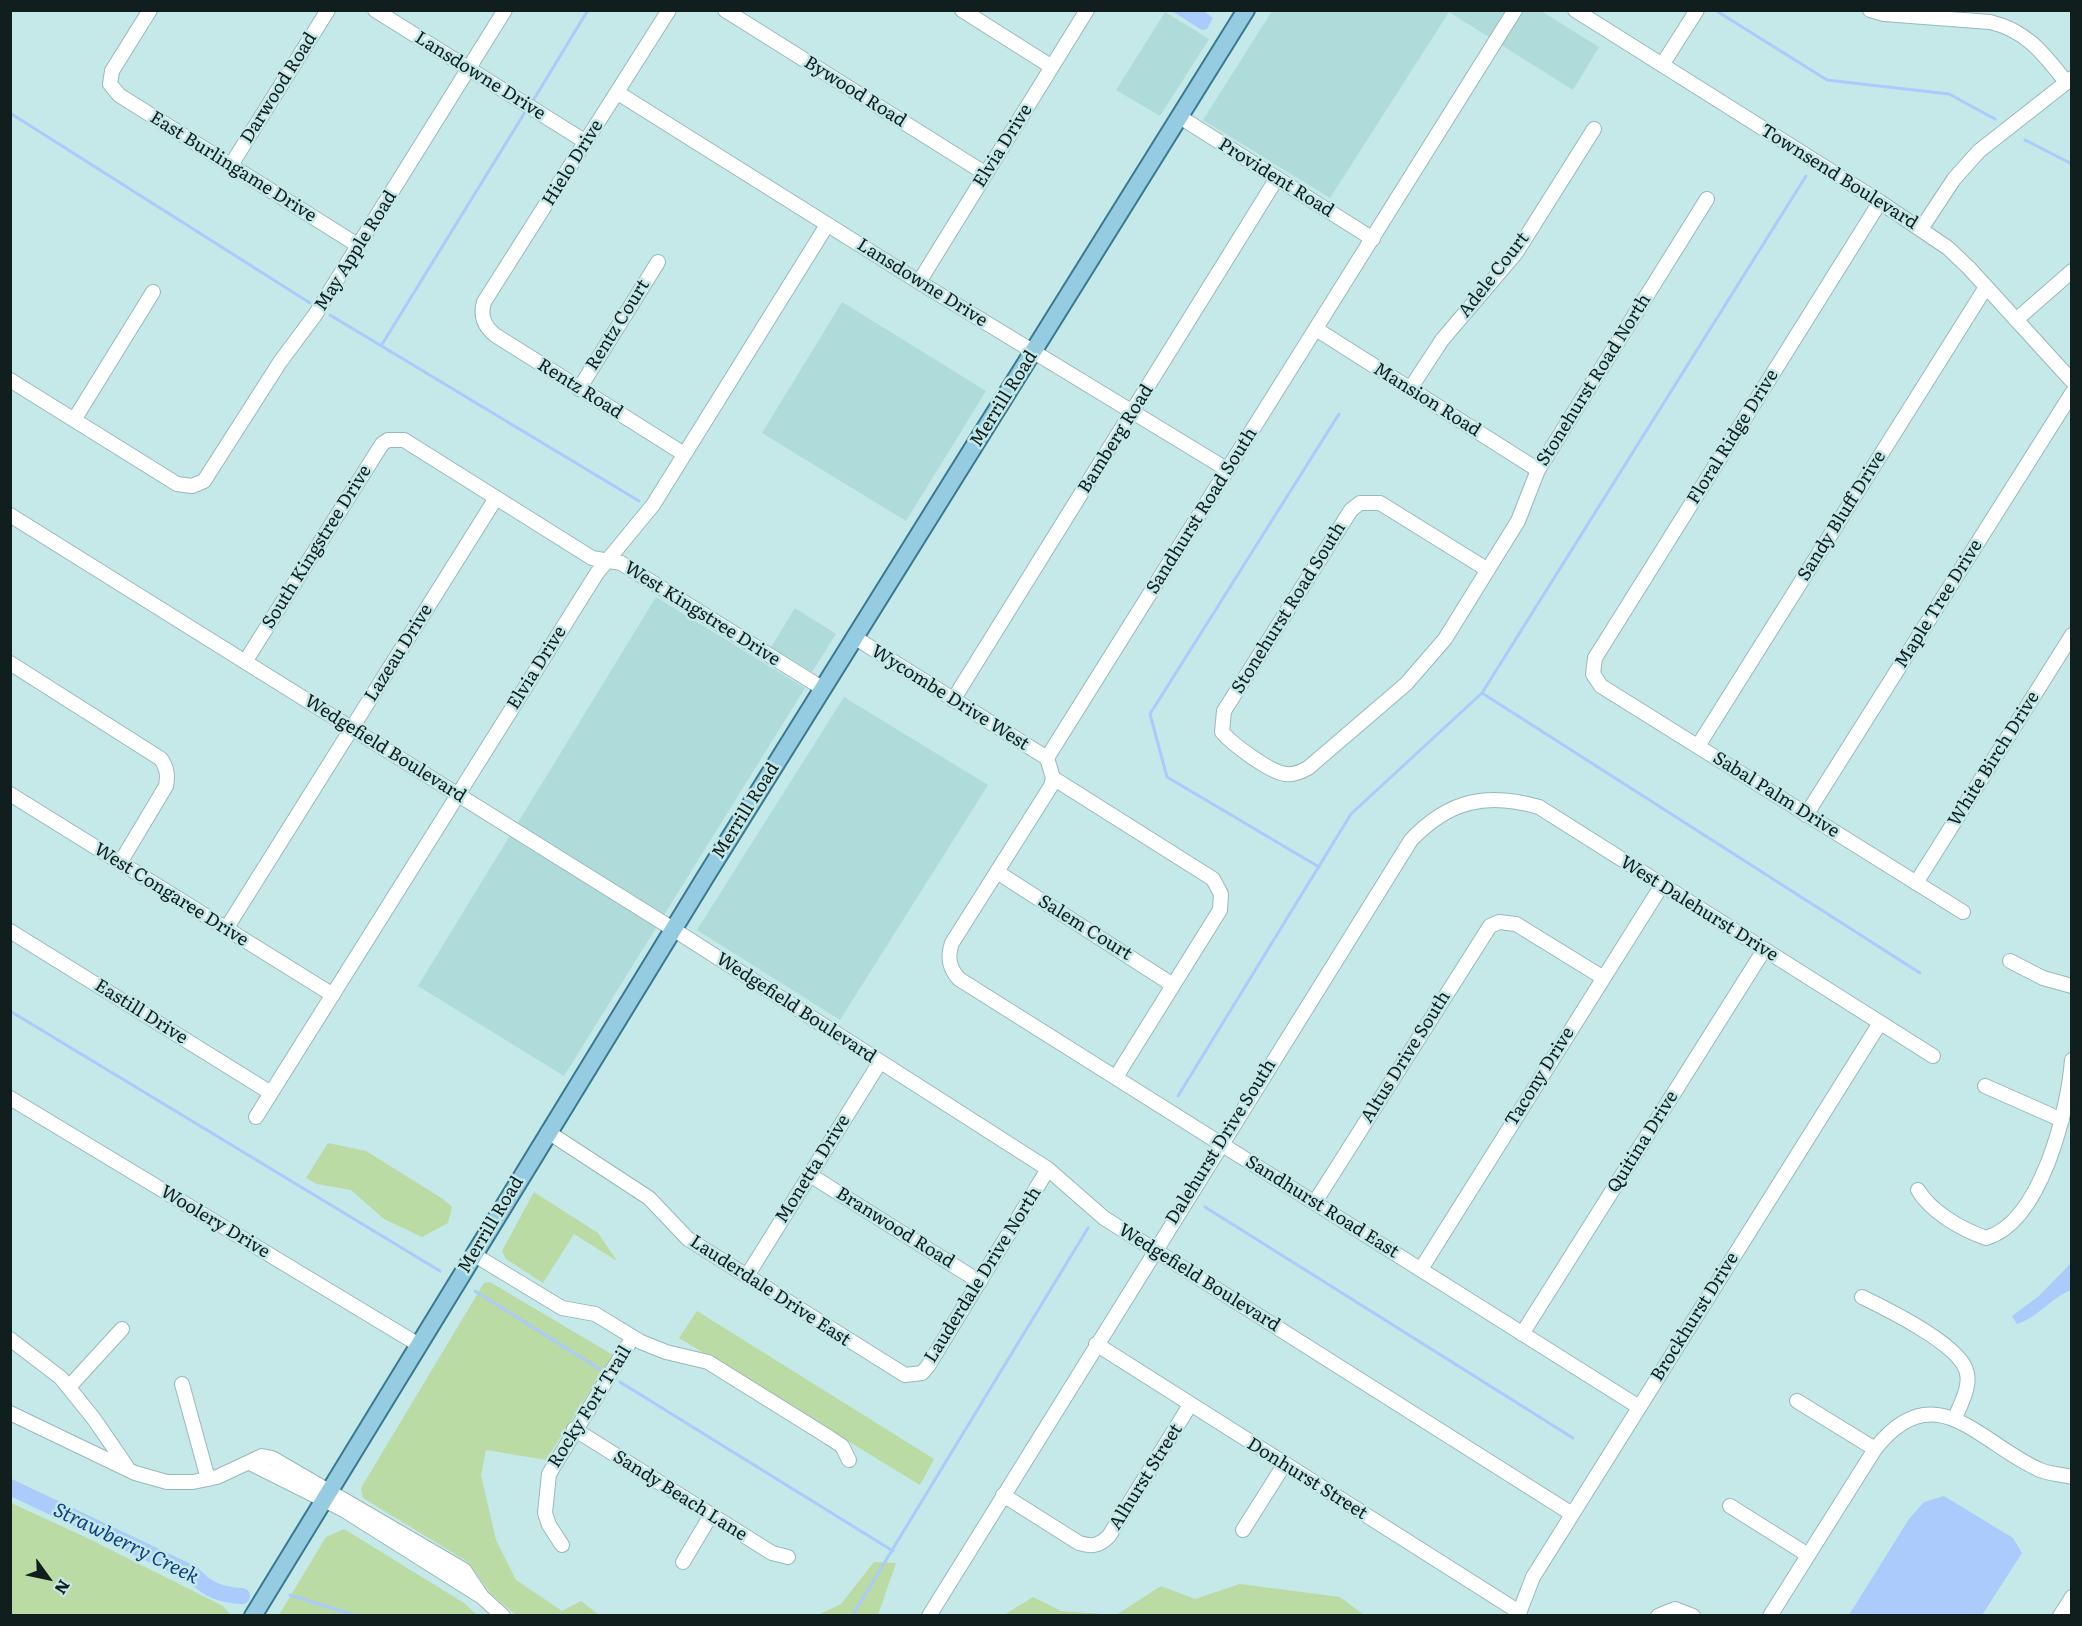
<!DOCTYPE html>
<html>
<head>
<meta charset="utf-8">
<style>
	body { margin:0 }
	#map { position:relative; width:2082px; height:1626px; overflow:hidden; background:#c5e8e8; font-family:Literata,serif }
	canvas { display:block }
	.frame { position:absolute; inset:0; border:12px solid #101e1e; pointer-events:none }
	.north { position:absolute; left:18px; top:1548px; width:60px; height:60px; -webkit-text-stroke:4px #c5e8e8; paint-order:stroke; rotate:123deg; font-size:16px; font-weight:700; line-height:24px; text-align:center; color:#101e1e }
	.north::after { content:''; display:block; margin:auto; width:21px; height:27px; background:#101e1e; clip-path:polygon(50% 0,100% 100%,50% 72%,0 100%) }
</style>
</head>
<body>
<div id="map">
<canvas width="2082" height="1626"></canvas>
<div class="frame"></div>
<div class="north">N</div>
</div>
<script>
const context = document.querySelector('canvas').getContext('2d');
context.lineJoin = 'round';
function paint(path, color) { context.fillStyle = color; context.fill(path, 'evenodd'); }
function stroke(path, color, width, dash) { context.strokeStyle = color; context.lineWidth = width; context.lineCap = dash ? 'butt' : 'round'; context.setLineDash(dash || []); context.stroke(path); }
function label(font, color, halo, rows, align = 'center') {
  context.font = font + ' Literata,serif'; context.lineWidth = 5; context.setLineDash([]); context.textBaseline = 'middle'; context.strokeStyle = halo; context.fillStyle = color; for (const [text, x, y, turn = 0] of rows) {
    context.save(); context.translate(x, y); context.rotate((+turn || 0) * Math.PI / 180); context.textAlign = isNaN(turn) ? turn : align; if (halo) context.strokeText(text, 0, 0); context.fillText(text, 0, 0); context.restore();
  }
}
const built = new Path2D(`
	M1272,11H1541L1599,47L1573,90L1449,12L1330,198L1203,120Z
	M1165,12L1209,39L1160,116L1116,90Z
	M842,302L986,391L906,521L762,433Z
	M656,597L805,688L564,1076L418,986Z
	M795,608L836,634L812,672L771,647Z
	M844,697L988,785L840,1020L697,930Z`);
const green = new Path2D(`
	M328,1143L366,1151L443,1199L452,1207L448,1223L422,1237L384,1219L351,1190L317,1184L306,1178Z
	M534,1192L598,1233L617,1261L574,1234L543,1283L506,1259L502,1251Z
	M490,1282L613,1355L546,1460L486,1450L481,1475L496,1540L516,1580L562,1611L581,1601L599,1615H516L491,1594L468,1562L363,1498L361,1488L484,1283Z
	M697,1311L934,1459L920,1485L679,1338Z
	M11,1503L83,1536L223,1606L231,1615H11Z
	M344,1529L464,1603L477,1615H279L326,1537Z
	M874,1562L896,1563L878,1615H818L841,1604Z
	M1240,1584L1340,1597L1364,1615H1004L1033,1597L1061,1611L1116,1615L1161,1586L1195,1599Z`);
const water = new Path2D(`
	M1172,11H1204L1213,18L1207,29L1202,30Z
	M2071,1263V1290C2051,1298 2037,1318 2017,1324L2012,1316L2039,1296Z
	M10,1484L32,1497H23L11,1493Z
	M1944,1496L2013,1538L2022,1553L1982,1615H1849L1909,1519L1924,1502Z`);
const stream = new Path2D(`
	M1715,10L1827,80L1949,94L1995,119
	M531,104L588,10
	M10,113L310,303
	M2025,140L2072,164
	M1806,176L1482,693L1920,973
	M330,315L639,501
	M381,346L527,109
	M1319,867L1167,777L1150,714L1339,414
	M10,1011L440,1271
	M1178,1096L1351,814L1482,693
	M1205,1207L1573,1438
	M475,1291L601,1370
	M620,1382L893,1551
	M290,1595L357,1616
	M852,1616L1088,1228`);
const river = new Path2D(`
	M10,1487L193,1574C207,1590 221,1595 242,1596`);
const minor = new Path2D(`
	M150,10L112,71L110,84L119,95L359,246
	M375,10L586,142
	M669,10L484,302C480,316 484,326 495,335L684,454
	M725,10L986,174
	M962,10L1052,67
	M1575,10L1880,202L1948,248L1969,268L2072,381
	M1870,10L1884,14L1990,22C2026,30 2044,54 2066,82
	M1662,65L1697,10
	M618,93L919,282L1228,470
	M1180,117L1373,239
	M231,165L328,10
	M1880,202L1595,658L1593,674L1601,686L1963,912
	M1921,229L1954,179L1979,151L2072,78
	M919,282L1087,10
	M2016,320L2072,271
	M1316,329L1538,470
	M10,380L177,484L192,486L204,481L280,362L315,315L505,10
	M579,389L658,262
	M1410,389L1442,340L1516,253L1594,129
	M74,420L153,292
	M10,515L673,929L1048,1169L1104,1218L1572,1514
	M1488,570L1380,503H1360L1351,510L1224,711L1222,732C1232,744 1271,773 1286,774C1294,775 1301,772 1308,768L1406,684L1445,639L1518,521L1538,470L1707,199
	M854,637L1047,758
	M245,662L382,444L388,440H404L592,558L621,563L822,688
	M10,663L161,759C167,768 168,775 166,786L120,863
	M953,700L1277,178
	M1698,746L1986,287
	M1047,758L1053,778L1051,786L952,943C947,957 949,968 959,979L1639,1407
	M1047,758L1515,10
	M1053,778L1213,879L1221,894L1220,910L1116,1077
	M10,794L333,995
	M1806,815L2072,393
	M997,872L1173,985
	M1916,883L2072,635
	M226,929L496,498
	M10,931L271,1093
	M2010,961L2043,978L2072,986
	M1985,1086L2062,1120
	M10,1098L419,1345
	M256,1117L597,573L653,505L827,225
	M548,1132L649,1198L688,1239L905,1375L922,1373L928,1366L1048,1169
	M810,1175L980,1282
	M1918,1190C1931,1212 1961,1229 1986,1238C2041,1222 2068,1111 2072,1060
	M1315,1202L1490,926L1499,922L1516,924L1602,977
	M473,1254L562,1308L595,1314L641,1342L666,1352L708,1362L830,1438L842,1446L849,1460
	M1421,1269L1662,885
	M747,1276L880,1062
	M1862,1297C1887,1309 1958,1344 1966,1370C1972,1385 1960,1405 1955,1418
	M1522,1334L1764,950
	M10,1339L61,1378L94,1419L127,1467
	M1096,1344L1519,1612
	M182,1384L208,1479
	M69,1387L122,1329
	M1797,1401L1875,1449
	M10,1413L135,1473L167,1482H193L217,1477L262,1456L272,1458L464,1570L482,1597
	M574,1429L772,1553L788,1557
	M250,1463L344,1510L482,1597L503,1616
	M1003,1495L1079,1543C1092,1547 1099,1546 1109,1536L1190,1405
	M1730,1506L1808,1555
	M1243,1530L1284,1465
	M562,1545L549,1525L545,1513L549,1474L633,1337
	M683,1562L711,1515
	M929,1616L1411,840C1449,800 1487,792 1539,807L1933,1056
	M1518,1616L1533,1577L1880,1023
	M1658,1616L1675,1609L1693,1616
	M1770,1616L1875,1449C1935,1372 1980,1444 2040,1470C2049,1474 2061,1474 2072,1477
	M2060,1616L2072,1597`);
const major = new Path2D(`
	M253,1616L706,876L1246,10`);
const streetNames = [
	["Lansdowne Drive",480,76,32],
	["Darwood Road",279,88,-58],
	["Bywood Road",855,92,32],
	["Elvia Drive",1003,146,-58],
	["Hielo Drive",573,163,-58],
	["East Burlingame Drive",233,167,32],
	["Townsend Boulevard",1839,177,32],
	["Provident Road",1276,178,32],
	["May Apple Road",356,251,-58],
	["Adele Court",1494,275,-52],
	["Lansdowne Drive",922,283,32],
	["Rentz Court",618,325,-58],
	["Stonehurst Road North",1594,380,-58],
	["Rentz Road",580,389,32],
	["Merrill Road",1004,399,-58],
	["Mansion Road",1427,400,32],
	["Floral Ridge Drive",1733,437,-58],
	["Bamberg Road",1116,439,-58],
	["Sandhurst Road South",1202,511,-58],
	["Sandy Bluff Drive",1842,516,-58],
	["South Kingstree Drive",317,547,-58],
	["Maple Tree Drive",1939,604,-58],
	["Stonehurst Road South",1289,608,-58],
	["West Kingstree Drive",702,614,32],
	["Lazeau Drive",399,653,-58],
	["Elvia Drive",537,668,-58],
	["Wycombe Drive West",950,698,32],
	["Wedgefield Boulevard",385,749,32],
	["White Birch Drive",1994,759,-58],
	["Sabal Palm Drive",1776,795,32],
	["Merrill Road",746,811,-58],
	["West Congaree Drive",171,895,32],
	["West Dalehurst Drive",1699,909,32],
	["Salem Court",1085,928,32],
	["Wedgefield Boulevard",796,1008,33],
	["Eastill Drive",141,1012,32],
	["Altus Drive South",1406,1057,-58],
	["Tacony Drive",1540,1077,-58],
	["Dalehurst Drive South",1221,1142,-58],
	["Quitina Drive",1643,1142,-58],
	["Monetta Drive",813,1169,-58],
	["Sandhurst Road East",1322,1207,32],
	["Woolery Drive",215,1222,31],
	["Merrill Road",491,1225,-59],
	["Branwood Road",895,1228,32],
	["Lauderdale Drive North",983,1275,-58],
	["Wedgefield Boulevard",1199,1278,32],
	["Lauderdale Drive East",770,1291,33],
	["Brockhurst Drive",1695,1317,-58],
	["Rocky Fort Trail",590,1407,-58],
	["Alhurst Street",1146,1477,-58],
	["Donhurst Street",1307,1479,32],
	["Sandy Beach Lane",680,1496,32]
];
const waterNames = [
	["Strawberry Creek",126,1544,26]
];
paint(built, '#afdbdb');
paint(green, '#badba3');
paint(water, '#aacbfc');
stroke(stream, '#aacbfc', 3);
stroke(river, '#aacbfc', 16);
stroke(minor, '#97b9b9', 16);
stroke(major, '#397990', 20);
stroke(minor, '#fff', 14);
stroke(major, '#95cce2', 16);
label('18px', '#101e1e', '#c5e8e8', streetNames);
label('italic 20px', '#0e4086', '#c5e8e8', waterNames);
</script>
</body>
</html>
